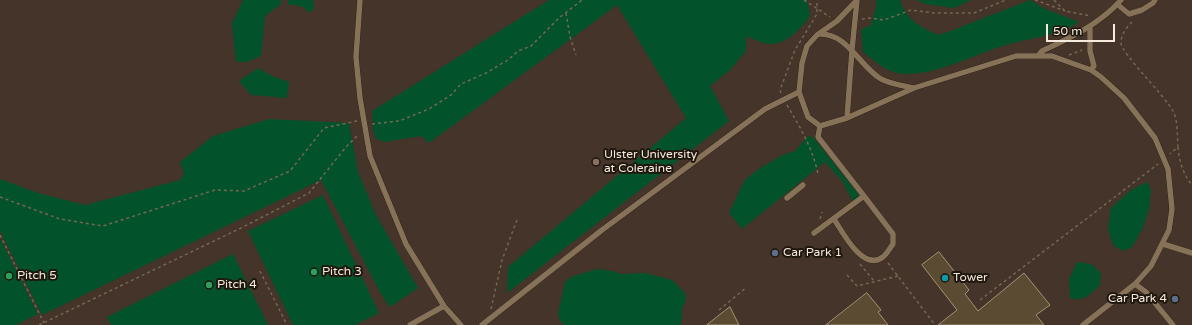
<!DOCTYPE html>
<html>
<head>
<meta charset="utf-8">
<style>
	body { margin:0 }
	#map { position:relative; width:1192px; height:325px; overflow:hidden; background:#3e2d16; font-family:"Varela Round",sans-serif }
	canvas { display:block }
	.scale { position:absolute; left:1046px; top:24px; width:69px; height:18px; box-sizing:border-box; border:2px solid #f6eadd; border-top:0; padding-left:5px; font-size:12px; line-height:14px; white-space:nowrap; color:#f6eadd; -webkit-text-stroke:3px #1f170d; paint-order:stroke }
</style>
</head>
<body>
<div id="map">
<canvas width="1192" height="325"></canvas>
<div class="scale">50 m</div>
</div>
<script>
const context = document.querySelector('canvas').getContext('2d');
context.lineJoin = 'round';
function paint(path, color) { context.fillStyle = color; context.fill(path, 'evenodd'); }
function stroke(path, color, width, dash) { context.strokeStyle = color; context.lineWidth = width; context.lineCap = dash ? 'butt' : 'round'; context.setLineDash(dash || []); context.stroke(path); }
function label(font, color, halo, rows, align = 'center') {
  context.font = font + ' "Varela Round",sans-serif'; context.lineWidth = 4; context.setLineDash([]); context.textBaseline = 'middle'; context.strokeStyle = halo; context.fillStyle = color; for (const [text, x, y, turn = 0] of rows) {
    context.save(); context.translate(x, y); context.rotate((+turn || 0) * Math.PI / 180); context.textAlign = isNaN(turn) ? turn : align; if (halo) context.strokeText(text, 0, 0); context.fillText(text, 0, 0); context.restore();
  }
}
const education = new Path2D(`
	M0,0H1192V325H0Z`);
const green = new Path2D(`
	M243,0H281V4L265,16L261,56L247,62H236L232,23Z
	M288,0H313L314,9L309,13C303,5 298,5 288,5Z
	M549,0H807L810,16C800,29 788,44 770,44C763,44 753,38 746,37V51L730,70L710,86L729,121L507,293L508,267L686,118L617,5L429,143L421,136L385,142L376,139L373,130L372,111Z
	M876,0H900C907,21 919,26 938,35L953,30L1030,0L1045,9L1079,22C1058,36 1030,38 1006,45C974,54 941,74 906,74C888,74 877,63 863,52L861,30L871,25L876,7Z
	M917,0H971L954,8L925,4Z
	M258,68L272,76L289,82L287,98L251,95L239,81Z
	M269,119L349,123L358,172L376,215L418,288L390,307L381,294L321,180L42,315L0,231V179L38,193L85,205L180,180L184,174L180,162L213,136Z
	M808,136L813,137L862,199L855,205L842,181L825,162L742,229L729,213L744,181L760,168L783,155L795,151Z
	M1147,182L1151,190L1149,209L1142,230L1132,247L1123,251L1113,245L1108,228L1111,208L1131,190Z
	M323,195L379,313L355,325H293L248,231Z
	M0,238L38,314L16,325H0Z
	M233,254L268,325H111L107,317Z
	M1077,262L1091,264L1101,273L1100,285C1091,293 1084,303 1070,298L1069,279Z
	M597,269L612,271L621,274L645,273L672,280L685,293L686,298L682,310L681,325H565L560,321L558,314L565,282L571,277Z`);
const building = new Path2D(`
	M939,252L969,290L965,294L978,311L1024,273L1050,305L1036,315L1044,325H938L957,310L922,265Z
	M867,293L881,310L878,312L888,325H826Z
	M730,307L739,325H707Z`);
const path = new Path2D(`
	M804,0L830,17
	M1035,0L1065,11
	M1054,0L1065,11L1091,16
	M566,13L570,37L576,55
	M862,19L870,18L884,20L911,10L934,13H974L1006,0
	M1132,22C1127,27 1121,34 1121,43C1121,53 1165,96 1173,111C1178,121 1177,135 1178,147L1170,154
	M1069,55L1082,50
	M781,93L780,90L795,50L817,14V0
	M787,105C800,127 813,149 818,174
	M372,124L399,121L429,109L451,95L461,84L486,73L508,60L518,51L531,46L559,18L582,0
	M1178,147C1179,161 1183,174 1192,185
	M0,197L60,219L103,226L215,190L244,191L290,171L324,128L357,121
	M820,219L822,212
	M0,235L44,323
	M888,263L935,325
	M860,264L874,281
	M260,271L287,325
	M847,275L857,286L898,276
	M980,300L1158,164
	M491,309L502,260L518,217
	M719,310L747,287
	M39,325L241,228L309,193L346,147L359,134`);
const service = new Path2D(`
	M360,0L356,57L360,98L370,156L406,244L444,306L461,325
	M857,0L837,21L817,35L807,46L802,63L799,92L808,117L820,126L847,118L914,88L1016,56H1052L1091,70L1101,77L1124,98L1155,138L1168,169L1172,209L1169,230L1151,266L1135,284L1083,325
	M1117,4L1129,14L1142,10L1153,3L1155,0
	M1090,26V51L1094,66L1091,70
	M819,34C848,33 859,66 881,79C891,84 904,86 914,88
	M1039,55L1042,51C1070,38 1100,24 1121,0
	M847,118L852,50L857,0
	M787,198L803,185
	M834,219C843,233 863,272 883,257C887,254 890,248 893,244V234L864,196
	M814,233L864,196L818,137L820,126
	M1163,244L1192,253
	M1135,284L1146,292L1173,325
	M410,325L444,306
	M482,325L602,230L765,109L799,92`);
const markers = [
	[596,162,4,"#8d6e63"],
	[775,253,4,"#5c6f8a"],
	[314,272,4,"#2e9e5b"],
	[9,276,4,"#2e9e5b"],
	[945,278,4,"#0f9aa8"],
	[209,285,4,"#2e9e5b"],
	[1175,299,4,"#5c6f8a"]
];
const poiNames = [
	["Ulster University",604,155],
	["at Coleraine",604,169],
	["Car Park 1",783,253],
	["Pitch 3",322,272],
	["Pitch 5",17,276],
	["Tower",953,278],
	["Pitch 4",217,285],
	["Car Park 4",1167,299,"right"]
];
paint(education, '#443429');
paint(green, '#02532b');
paint(building, '#5b4b32');
stroke(building, '#a49277', 1);
stroke(service, '#251401', 6);
stroke(path, '#766652', 1.5, [3, 3]);
stroke(service, '#867159', 5.5);
for (const [x, y, r, color] of markers) { const dot = new Path2D(); dot.arc(x, y, r, 0, 2 * Math.PI); context.fillStyle = color; context.fill(dot); stroke(dot, '#1f170d', 1.5); }
label('12px', '#f6eadd', '#1f170d', poiNames, 'left');
</script>
</body>
</html>
